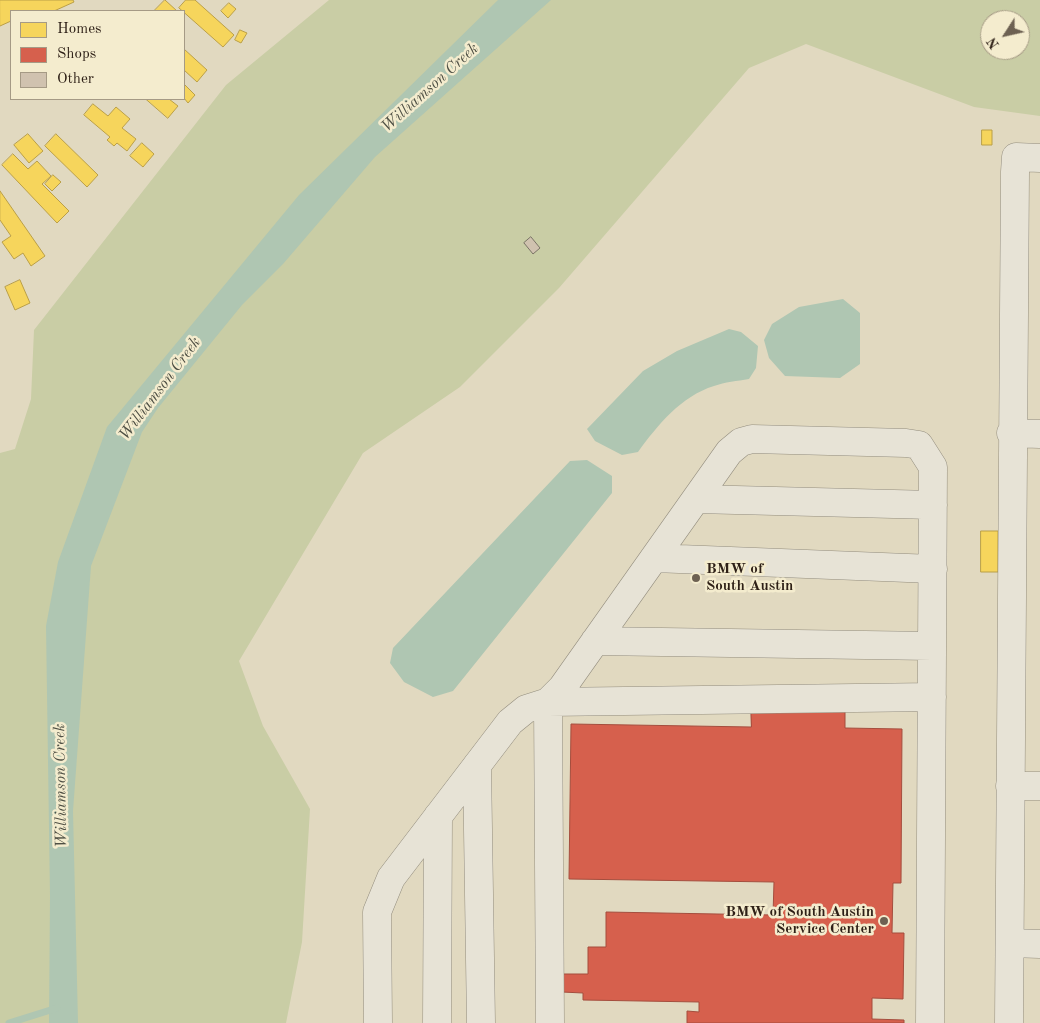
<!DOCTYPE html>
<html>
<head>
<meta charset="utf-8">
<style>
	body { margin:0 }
	#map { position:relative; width:1040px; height:1023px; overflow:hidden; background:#e1d9c0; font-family:"Old Standard TT",serif }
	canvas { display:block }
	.legend { position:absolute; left:10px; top:10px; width:175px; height:90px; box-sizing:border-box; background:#f4ecce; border:1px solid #a59a85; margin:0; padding:6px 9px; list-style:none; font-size:15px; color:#2e2017 }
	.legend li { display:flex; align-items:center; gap:10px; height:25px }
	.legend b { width:25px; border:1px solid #a59a85 }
	.north { position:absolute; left:980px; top:10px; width:50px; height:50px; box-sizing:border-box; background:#f4ecce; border:1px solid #a59a85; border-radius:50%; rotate:235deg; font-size:14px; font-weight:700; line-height:20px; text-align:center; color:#2e2017 }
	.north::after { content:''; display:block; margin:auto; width:18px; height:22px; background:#6d6152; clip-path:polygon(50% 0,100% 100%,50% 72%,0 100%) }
</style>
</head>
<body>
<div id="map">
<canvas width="1040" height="1023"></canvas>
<ul class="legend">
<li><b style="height:14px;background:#f6d55c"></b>Homes</li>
<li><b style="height:14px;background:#d6604d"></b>Shops</li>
<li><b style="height:14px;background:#d0c2af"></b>Other</li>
</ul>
<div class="north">N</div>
</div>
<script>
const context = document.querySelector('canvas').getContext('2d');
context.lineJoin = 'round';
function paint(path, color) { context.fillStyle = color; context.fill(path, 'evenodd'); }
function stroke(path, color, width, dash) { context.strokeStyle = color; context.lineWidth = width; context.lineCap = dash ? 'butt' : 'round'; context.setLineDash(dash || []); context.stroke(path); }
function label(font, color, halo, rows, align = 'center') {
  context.font = font + ' "Old Standard TT",serif'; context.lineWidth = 5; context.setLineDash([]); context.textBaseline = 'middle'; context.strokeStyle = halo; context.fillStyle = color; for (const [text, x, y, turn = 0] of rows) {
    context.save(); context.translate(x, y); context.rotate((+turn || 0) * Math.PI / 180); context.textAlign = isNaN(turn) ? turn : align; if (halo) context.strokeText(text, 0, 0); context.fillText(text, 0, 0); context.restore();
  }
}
const green = new Path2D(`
	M329,0H1040V116L974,107L806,44L749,68L559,288L460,387L363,453L239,661L263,726L310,809L302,942L286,1023H0V453L15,449L31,399L34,330L226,85ZM990,20H1020V50H990Z`);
const water = new Path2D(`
	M498,0H551L375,157L283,264L242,305L158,408L142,432L91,566L73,811L78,1023H49L50,896L46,626L58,562L107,427L299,195Z
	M843,299L860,313V364L840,378L785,376L769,358L764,340L772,324L799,307Z
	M729,329L741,332L758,346L756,368L749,379C737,381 725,382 714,386C681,396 657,426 638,452L622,455L595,441L587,429L643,371L677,351Z
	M587,460L612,476V493L453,691L433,697L404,682L390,663L393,648L570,461Z`);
const homes = new Path2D(`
	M0,0H73L74,2L54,11H11V21L0,26Z
	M165,0L177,11H154Z
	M186,0H195L234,35L223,47L179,8Z
	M229,3L236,9L228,18L221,11Z
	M240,30L247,33L241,43L235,40Z
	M184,49L207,70L197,82L184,70Z
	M184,84L195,95L188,103L184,98Z
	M146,99H169L178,106L168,118Z
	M93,104L108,116L116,107L130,119L122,128L136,139L127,151L117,143L114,146L107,140L110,137L84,115Z
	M982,130H992V145H982Z
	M28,134L43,151L29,163L14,145Z
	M56,134L98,175L87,187L45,146Z
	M142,143L154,154L143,167L130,156Z
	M13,154L28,169L37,161L51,176L42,184L69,211L57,223L2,165Z
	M53,175L61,182L52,191L45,184Z
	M0,191L45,256L31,266L23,253L14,259L2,242L11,236L0,220Z
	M20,280L30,303L15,310L5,287Z
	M981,531H998V572H981Z`);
const shops = new Path2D(`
	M751,704L845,705V728L902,729L901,883H893L892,933H904L903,999L872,998V1019L904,1020V1023H687V1011L699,1012V1002L583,1000V993L562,992V974H588V947H606V912L773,915L774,882L569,879L571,724L751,727Z`);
const stream = new Path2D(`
	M9,1023L57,1008`);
const building = new Path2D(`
	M531,237L540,248L533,254L524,243Z`);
const minor = new Path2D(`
	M1011,433L1040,434
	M696,499L933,505
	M654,558L933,569
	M595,641L932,646
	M477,765L481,1023
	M1010,786H1040
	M1010,943L1040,944
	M378,1023L377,912L391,878L510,722L526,709L548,702L562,688L729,452L741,442L752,439L906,443L919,445L933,467L930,1023
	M437,1023L438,816
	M550,1023L548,702L932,697
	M1009,1023L1015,172L1016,157L1040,158`);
const markers = [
	[696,578,5,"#6d6152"],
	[884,921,5,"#6d6152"]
];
const poiNames = [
	["BMW of",706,569],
	["South Austin",706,586],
	["BMW of South Austin",874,912,"right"],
	["Service Center",874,929,"right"]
];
const waterNames = [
	["Williamson Creek",430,88,-42],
	["Williamson Creek",160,389,-53],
	["Williamson Creek",61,786,-91]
];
paint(green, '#c9cda5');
paint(water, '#afc6b2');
paint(homes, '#f6d55c');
stroke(homes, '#ba9f47', 1);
paint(shops, '#d6604d');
stroke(shops, '#a44d3d', 1);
stroke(stream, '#afc6b2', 7);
paint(building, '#d0c2af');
stroke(building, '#7b7467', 1);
stroke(minor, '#938d7e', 29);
stroke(minor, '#e7e3d6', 28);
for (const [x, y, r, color] of markers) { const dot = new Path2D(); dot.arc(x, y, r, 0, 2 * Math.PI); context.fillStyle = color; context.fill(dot); stroke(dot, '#f4ecce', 2); }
label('bold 15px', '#2e2017', '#f4ecce', poiNames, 'left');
label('italic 16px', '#4e4f44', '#f4ecce', waterNames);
</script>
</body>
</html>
